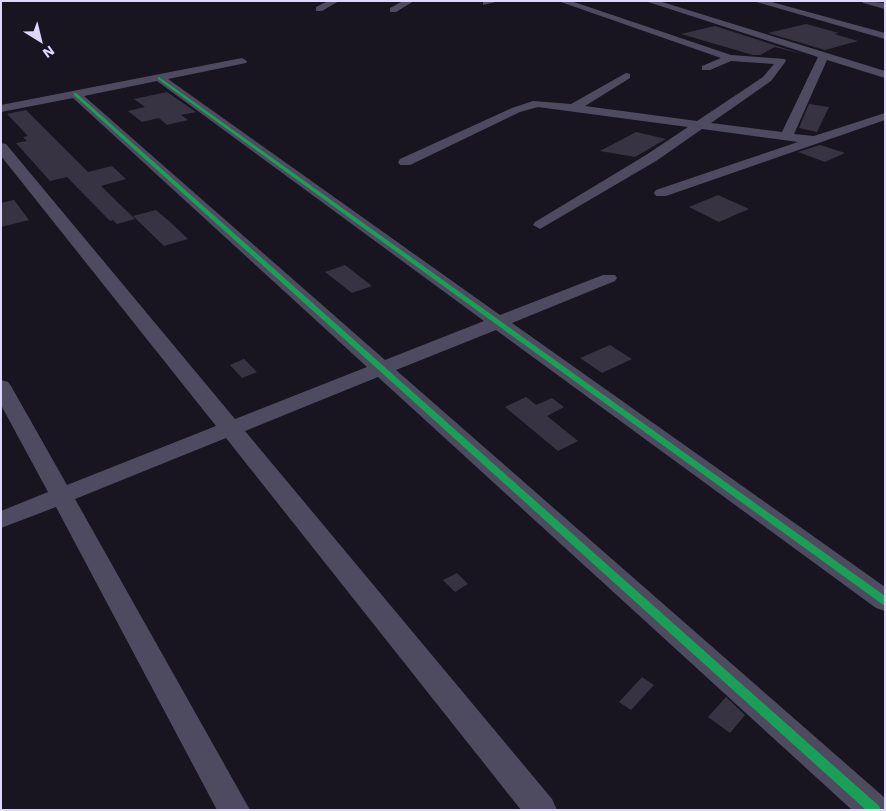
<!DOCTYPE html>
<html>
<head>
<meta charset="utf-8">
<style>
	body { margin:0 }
	#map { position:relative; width:886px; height:811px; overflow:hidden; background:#181520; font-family:"Work Sans",sans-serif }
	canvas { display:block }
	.frame { position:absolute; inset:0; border:2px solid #e0d7fc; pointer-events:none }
	.north { position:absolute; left:15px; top:15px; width:50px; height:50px; -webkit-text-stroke:4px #171124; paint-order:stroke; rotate:144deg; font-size:14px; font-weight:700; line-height:20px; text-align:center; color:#e0d7fc }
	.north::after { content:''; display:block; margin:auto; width:18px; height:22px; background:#e0d7fc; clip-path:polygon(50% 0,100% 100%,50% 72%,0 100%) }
</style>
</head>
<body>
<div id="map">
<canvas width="886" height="811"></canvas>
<div class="frame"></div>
<div class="north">N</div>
</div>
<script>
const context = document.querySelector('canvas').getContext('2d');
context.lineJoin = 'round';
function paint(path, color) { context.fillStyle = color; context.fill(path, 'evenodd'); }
const building = new Path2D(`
	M806,24L839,33L834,34L858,41L825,50L768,33Z
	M715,26L805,55L775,47L760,55H753L681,34Z
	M167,92L196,112L181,115L188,120L167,125L159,118L142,122L128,111L145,107L134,99Z
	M809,104L829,107L817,132L799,128Z
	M26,110L88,172L112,166L126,179L101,186L135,219L117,224L113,220L110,221L67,177L50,181L16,143L27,141L23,137L28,136L7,114Z
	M636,132L666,139L635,157L600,151Z
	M820,145L845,153L825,162L798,152Z
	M718,195L749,209L719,222L689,207Z
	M14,200L29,220L1,227V203Z
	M156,210L169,221L188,239L164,246L133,216Z
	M345,265L372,286L352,293L325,272Z
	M610,345L632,359L602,373L580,358Z
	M244,359L257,372L242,378L230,365Z
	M526,397L536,405L552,398L564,407L547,416L578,441L558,451L505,407Z
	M457,573L468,584L455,592L443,580Z
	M642,677L654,685L631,710L619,702Z
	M726,697L745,715L730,733L708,717Z`);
const street = new Path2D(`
	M328,1H339L322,11H316V7Z
	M403,1H414L396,12H390V8Z
	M483,1H500L483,5Z
	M558,1H571L731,55L785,59L786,61L771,81L711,123L782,132L818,57L645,1H659L885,71V78L827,60L794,134L814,136L885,113V120L666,196H656L654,193L656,190L798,142L702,129L656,161L540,229L533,225L535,222L646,155L688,127L538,107L520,112L410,165H400L398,162L400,159L512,108L533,101L571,104L626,73L630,74V78L585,106L697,121L763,77L774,64L731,61L710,70H702V66L721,58Z
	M753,1H768L885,33V39Z
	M862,1L885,3V9L863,3Z
	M242,58L247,61L246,63L168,79L500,315L603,275H615L617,278L615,281L512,323L885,587V611L876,608L496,330L396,370L885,798V810H852L378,377L245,431L552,799L557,810H521L226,438L75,499L250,810H217L56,507L1,528V511L48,492L1,405V380L8,382L11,386L67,485L216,426L1,156V143L6,144L235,419L367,367L73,98L1,112V105ZM157,81L484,321L385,360L84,96Z`);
const cycleway = new Path2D(`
	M159,77L885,596V605L882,604L158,79V77Z
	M74,93H76L879,806L881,810H866L74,95Z`);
paint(building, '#383342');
paint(street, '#4e4b60');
paint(cycleway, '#1a9f57');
</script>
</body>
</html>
